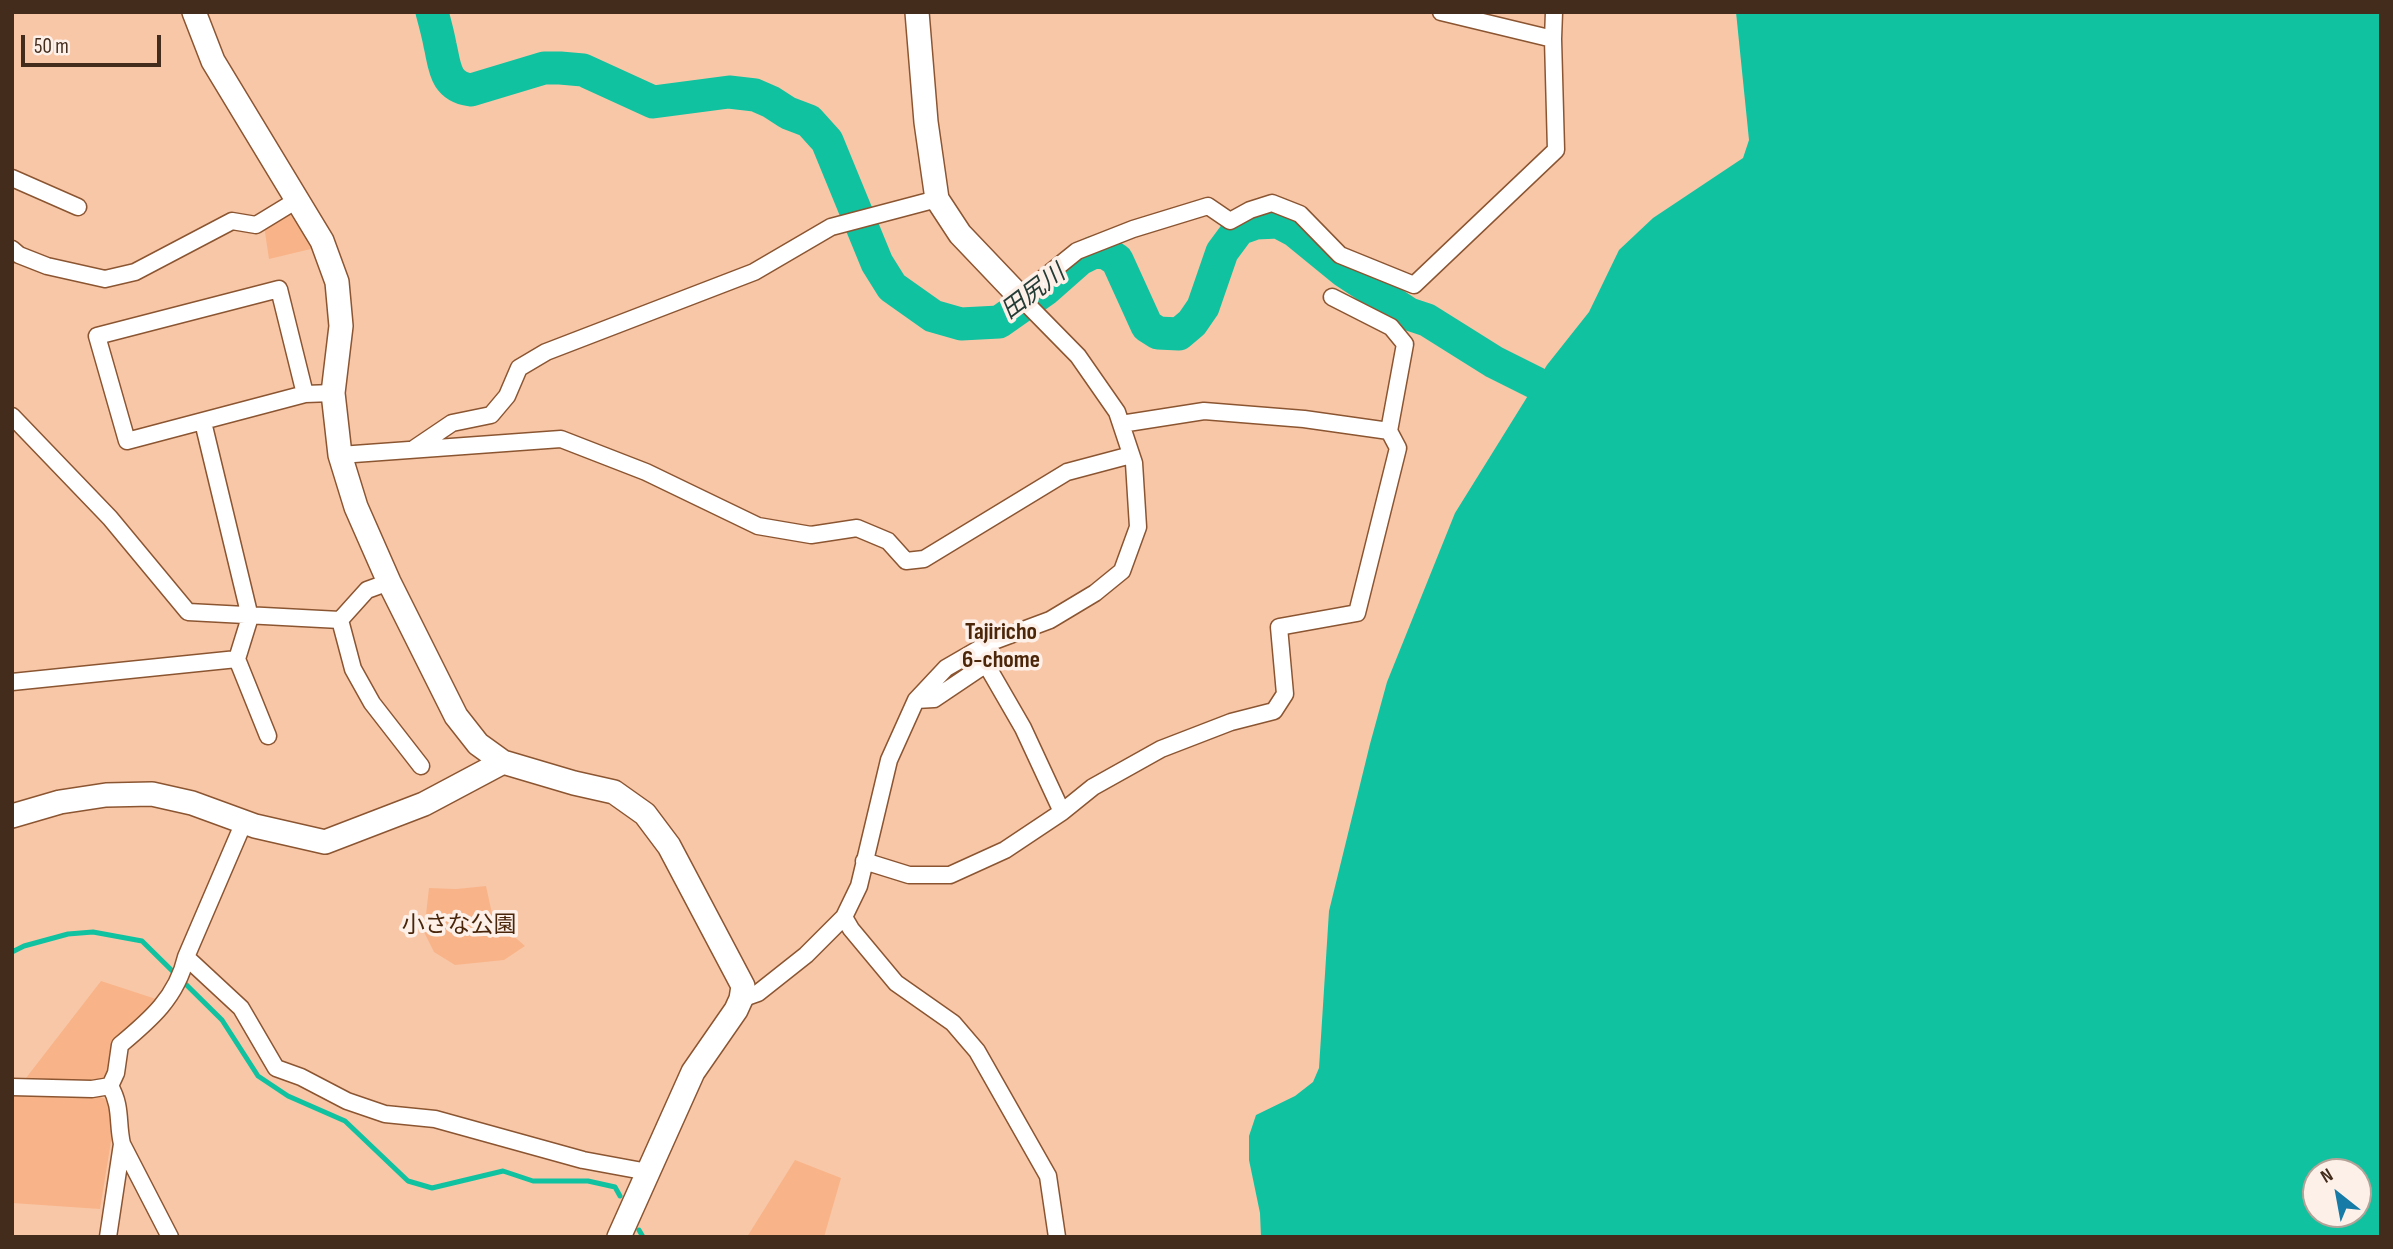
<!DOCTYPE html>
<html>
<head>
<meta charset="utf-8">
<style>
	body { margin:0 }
	#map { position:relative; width:2393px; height:1249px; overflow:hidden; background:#f8c7a8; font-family:"Sofia Sans Condensed",sans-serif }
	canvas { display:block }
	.frame { position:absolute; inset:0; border:14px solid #442c1c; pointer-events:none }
	.north { position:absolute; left:2302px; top:1158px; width:70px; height:70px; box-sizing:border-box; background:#fdf0e9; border:2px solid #b3a297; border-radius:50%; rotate:329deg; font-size:19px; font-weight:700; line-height:28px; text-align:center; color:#442c1c }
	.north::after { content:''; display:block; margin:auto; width:24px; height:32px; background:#167ba6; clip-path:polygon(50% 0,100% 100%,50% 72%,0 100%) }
	.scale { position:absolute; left:21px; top:35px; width:140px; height:32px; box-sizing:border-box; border:4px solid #442c1c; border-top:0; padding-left:9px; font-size:21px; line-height:24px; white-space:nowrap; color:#442c1c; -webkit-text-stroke:5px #fdf0e9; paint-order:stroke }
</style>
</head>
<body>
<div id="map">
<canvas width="2393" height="1249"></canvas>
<div class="frame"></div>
<div class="north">N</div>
<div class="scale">50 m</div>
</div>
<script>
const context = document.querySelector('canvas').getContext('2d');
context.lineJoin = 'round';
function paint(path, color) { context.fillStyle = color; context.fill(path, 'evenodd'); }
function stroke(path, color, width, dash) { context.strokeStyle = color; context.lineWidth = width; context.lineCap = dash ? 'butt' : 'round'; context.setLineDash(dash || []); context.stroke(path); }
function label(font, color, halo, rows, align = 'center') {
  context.font = font + ' "Sofia Sans Condensed","Noto Sans JP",sans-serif'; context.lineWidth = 7; context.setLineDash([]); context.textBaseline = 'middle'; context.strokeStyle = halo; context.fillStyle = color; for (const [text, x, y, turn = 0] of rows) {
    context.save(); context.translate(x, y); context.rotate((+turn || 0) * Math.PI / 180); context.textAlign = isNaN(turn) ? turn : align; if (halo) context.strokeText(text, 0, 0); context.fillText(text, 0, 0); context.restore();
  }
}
const green = new Path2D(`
	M286,213L295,217L315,248L269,259L264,226Z
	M486,886L493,918L525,946L504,960L455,965L434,952L424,932L429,888L456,889Z
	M101,981L159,1000L120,1045L110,1086L19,1087Z
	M12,1092L93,1094L108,1100L116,1111L100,1209L12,1203Z
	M795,1160L841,1178L824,1237H747Z`);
const water = new Path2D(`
	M1736,12H2381V1237H1261L1260,1213L1249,1160V1136L1256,1115L1295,1096L1313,1082L1319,1068L1329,911L1370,744L1387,682L1455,513L1547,365L1589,312L1619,250L1653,218L1743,158L1749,140ZM2316,1172H2358V1214H2316Z`);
const stream = new Path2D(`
	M12,952L24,946L68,934L93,932L142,941L222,1020L258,1076L288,1096L345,1121L408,1181L432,1188L503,1171L533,1181H588L615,1187L620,1196
	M639,1230L643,1237`);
const river = new Path2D(`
	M432,12C435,23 438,34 440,45C445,66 444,86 471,90L544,68H560L583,70L653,102L729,92L755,95L771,102L788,113L809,121L827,141L877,263L892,287L933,316L961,324L999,322L1046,289L1080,259L1094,252L1106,253L1117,260L1147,326L1158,333L1179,334L1192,323L1203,307L1222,252L1239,229L1256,223L1278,222L1295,231L1344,271L1409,314L1427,320L1494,362L1536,383`);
const street = new Path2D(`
	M1553,39L1554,12
	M12,178L78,207
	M12,249L19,255L47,266L105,279L135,272L232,221L256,225L297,200
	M1332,297L1391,327L1405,344L1389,431
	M305,394L279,289L97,336L127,441L305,394L333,393
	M12,416L110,518L188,612L340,620L367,590L389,582
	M415,448L452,423L491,415L507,396L519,368L546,352L754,272L831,227L937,199
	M340,455L561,439L646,472L758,526L811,535L857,528L888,541L906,561L924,559L1067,472L1131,455
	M340,620L353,669L372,703L421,766
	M237,659L268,736
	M12,682L237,659L250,617L203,422
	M916,700L934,699L986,664L1023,728L1062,812
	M864,861L909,875H950L1005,850L1062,812L1093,787L1161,749L1231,722L1274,711L1285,694L1279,627L1357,613L1398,448L1389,431L1304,419L1204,411L1121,424
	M844,917L851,929L896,983L953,1023L977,1051L1048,1176L1057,1237
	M186,957L241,1008L276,1068L301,1077L347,1101L385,1114L435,1119L583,1160L648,1172
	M741,999L758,993L806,955L844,917L859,886L889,760L916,700L946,668L991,642L1050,620L1095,593L1122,571L1138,527L1134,463L1117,412L1078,356L1020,297L1077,251L1133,229L1208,206L1230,221L1250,210L1272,203L1300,214L1340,255L1414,285L1556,150L1553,39L1441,12
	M12,1087L92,1089L110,1086
	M122,1144L170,1237
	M108,1237L122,1144C117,1122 122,1107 110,1086L116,1073L120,1045C150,1020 177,997 186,957L244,822`);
const secondary = new Path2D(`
	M194,12L213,61L322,241L337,282L341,326L333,393L340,455L356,507L389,582L456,716L478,744L503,762L574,783L614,792L645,814L669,846L743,986L741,999L736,1010L693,1072L619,1237
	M917,12L926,122L937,199L960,234L1020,297
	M12,816L60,802L106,795L152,794L192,803L255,826L325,842L424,804L503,762`);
const parkNames = [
	["小さな公園",459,926]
];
const waterNames = [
	["田尻川",1034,293,-37]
];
const neighbourhoodNames = [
	["Tajiricho",1001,633],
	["6-chome",1001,661]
];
paint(green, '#f8b488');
paint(water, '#10c2a0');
stroke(stream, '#10c2a0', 5);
stroke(river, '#10c2a0', 33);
stroke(street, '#8b5531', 19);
stroke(secondary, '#8b5531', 26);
stroke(street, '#fff', 16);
stroke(secondary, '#fff', 23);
label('23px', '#49250a', '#fdf0e9', parkNames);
label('italic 24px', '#243c35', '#fdf0e9', waterNames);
label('bold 24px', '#4c2608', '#fdf0e9', neighbourhoodNames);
</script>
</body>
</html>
